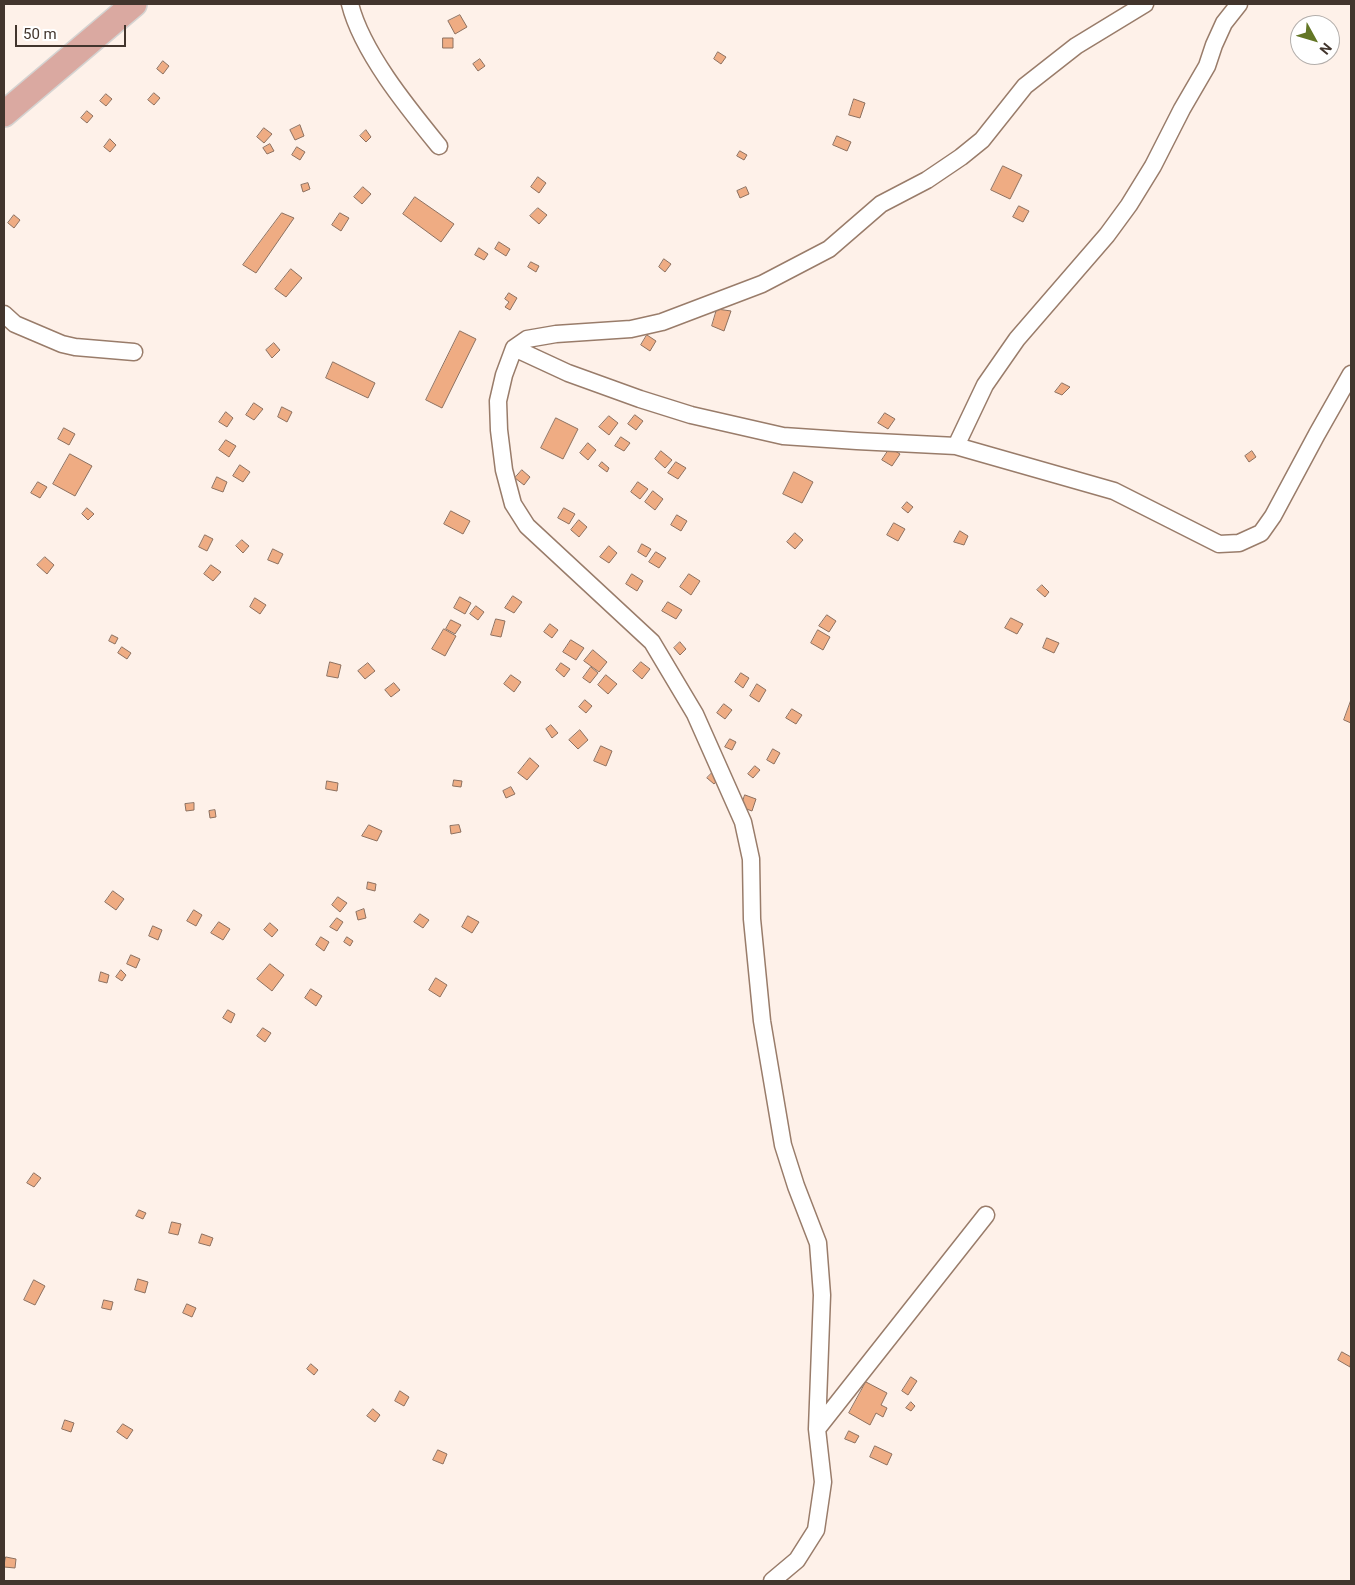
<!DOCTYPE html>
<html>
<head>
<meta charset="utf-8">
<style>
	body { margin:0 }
	#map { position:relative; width:1355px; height:1585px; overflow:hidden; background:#fef1e9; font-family:Roboto,sans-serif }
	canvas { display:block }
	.frame { position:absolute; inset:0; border:5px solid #42352d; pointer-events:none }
	.north { position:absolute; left:1290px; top:15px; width:50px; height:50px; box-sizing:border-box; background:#fff; border:1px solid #b3aeab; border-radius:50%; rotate:129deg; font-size:14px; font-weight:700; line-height:20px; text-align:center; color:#42352d }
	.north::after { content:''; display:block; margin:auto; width:18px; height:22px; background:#637625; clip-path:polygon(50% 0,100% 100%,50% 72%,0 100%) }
	.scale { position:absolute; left:15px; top:25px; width:111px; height:22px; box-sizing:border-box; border:2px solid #42352d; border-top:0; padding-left:6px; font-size:15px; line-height:18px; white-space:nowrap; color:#42352d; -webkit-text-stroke:4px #fff; paint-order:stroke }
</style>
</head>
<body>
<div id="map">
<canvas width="1355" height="1585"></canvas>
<div class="frame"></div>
<div class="north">N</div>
<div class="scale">50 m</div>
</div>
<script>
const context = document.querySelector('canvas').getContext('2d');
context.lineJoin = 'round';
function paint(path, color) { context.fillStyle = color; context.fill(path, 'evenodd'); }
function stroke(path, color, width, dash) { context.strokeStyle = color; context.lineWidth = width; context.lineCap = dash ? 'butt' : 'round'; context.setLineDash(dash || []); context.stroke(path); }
const building = new Path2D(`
	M460,15L467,27L455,34L448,21Z
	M443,38H453V48H443Z
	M718,52L726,57L721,64L714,59Z
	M480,59L485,66L478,71L473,64Z
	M163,61L169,66L163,74L157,69Z
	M154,93L160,98L154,105L148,100Z
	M106,94L112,99L106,106L100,101Z
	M854,99L865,103L860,118L849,115Z
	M87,111L93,116L87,123L81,118Z
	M300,125L304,136L295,140L290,130Z
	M264,128L272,134L264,143L257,137Z
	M366,130L371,137L366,142L360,136Z
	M837,136L851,142L847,151L833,145Z
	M110,139L116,145L110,152L104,147Z
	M270,144L274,151L267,154L263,148Z
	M297,147L305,152L300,160L292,155Z
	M740,151L747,155L744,160L737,156Z
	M1003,166L1022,175L1010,199L991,190Z
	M538,177L546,183L539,193L531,187Z
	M308,183L310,189L303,192L301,185Z
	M363,187L371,194L362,204L354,197Z
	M746,187L749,194L740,198L737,191Z
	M415,197L454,224L441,242L403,214Z
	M1019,206L1029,211L1023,222L1013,217Z
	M538,208L547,215L539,224L530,216Z
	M282,213L294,218L256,273L243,265Z
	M340,213L349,218L341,231L332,225Z
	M14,215L20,220L14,228L8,223Z
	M499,242L510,249L506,256L495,249Z
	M479,248L488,254L484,260L475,255Z
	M664,259L671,264L665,272L659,267Z
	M531,262L539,266L536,272L528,267Z
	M291,269L302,278L286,297L275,289Z
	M509,293L517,298L510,310L505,307L509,302L505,299Z
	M717,309L731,311L724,331L712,326Z
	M460,331L476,339L442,408L426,400Z
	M647,335L656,341L650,351L641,345Z
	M274,343L280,350L272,358L266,350Z
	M333,362L375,383L368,398L326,378Z
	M1062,383L1070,387L1062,395L1055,392Z
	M254,403L263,409L254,420L246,415Z
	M282,407L292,412L287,422L278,417Z
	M226,412L233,418L227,427L219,422Z
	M885,413L895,419L888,429L878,423Z
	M635,415L643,421L636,430L628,424Z
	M609,416L618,423L609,435L599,427Z
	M556,418L578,429L563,459L541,448Z
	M64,428L75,434L69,445L58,439Z
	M621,437L630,443L624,451L615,446Z
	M226,440L236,446L229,457L219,450Z
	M588,443L596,450L588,460L580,453Z
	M890,448L900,454L892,466L882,460Z
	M661,451L672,460L665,468L655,459Z
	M1252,451L1256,457L1249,462L1245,456Z
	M70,454L92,466L75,496L53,484Z
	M602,462L609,468L607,472L599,466Z
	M676,462L686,468L678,479L668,473Z
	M240,465L250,472L243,482L233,476Z
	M522,470L530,477L524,485L515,478Z
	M794,472L813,482L802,503L783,494Z
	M217,477L227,482L223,492L212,488Z
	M38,482L47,487L40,498L31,493Z
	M638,482L648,489L640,499L631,492Z
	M653,491L663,499L655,510L645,502Z
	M907,502L913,507L908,513L902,508Z
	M87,508L94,514L88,520L82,514Z
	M564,508L575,514L569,524L558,518Z
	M451,511L470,521L463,534L444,524Z
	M677,515L687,521L681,531L671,525Z
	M579,520L587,527L579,537L571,530Z
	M894,523L905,529L898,541L887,535Z
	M960,531L968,536L964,545L954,542Z
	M795,533L803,540L795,549L787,542Z
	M205,535L213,539L207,551L199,547Z
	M242,540L249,546L243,553L236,546Z
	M642,544L651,549L646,557L638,552Z
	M609,546L617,553L609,563L600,557Z
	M273,549L283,554L278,564L268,560Z
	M656,552L666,558L659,568L649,562Z
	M45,557L54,565L47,574L37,565Z
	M211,565L221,572L213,581L204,574Z
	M632,574L643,581L637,591L626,584Z
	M689,574L700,581L691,595L680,587Z
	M1042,585L1049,592L1045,597L1037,590Z
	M513,596L522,602L514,613L505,608Z
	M460,597L471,603L465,614L454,608Z
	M255,598L266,605L260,614L250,607Z
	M668,602L682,610L676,619L662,611Z
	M476,606L484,612L478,620L470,614Z
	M827,615L836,621L829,632L819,626Z
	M1011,618L1023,624L1017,634L1005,628Z
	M496,619L505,621L501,637L491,635Z
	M451,620L461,625L455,634L446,629Z
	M550,624L558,630L552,638L544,632Z
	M444,629L456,636L445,656L432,649Z
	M818,630L830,637L823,650L811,643Z
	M112,635L118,638L115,644L109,641Z
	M1047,638L1059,643L1054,653L1043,648Z
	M571,640L584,648L576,660L563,652Z
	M680,642L686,649L680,655L674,648Z
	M122,647L131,653L127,659L118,653Z
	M593,650L607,662L599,672L584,661Z
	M330,662L341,665L338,678L327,676Z
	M641,662L650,669L642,679L633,671Z
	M368,663L375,671L365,679L358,671Z
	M561,663L570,669L564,677L556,670Z
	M591,667L598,673L590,683L583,678Z
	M741,673L749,678L743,688L735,682Z
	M511,675L521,682L514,692L504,684Z
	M606,675L617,684L608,694L598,685Z
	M394,683L400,690L391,697L385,690Z
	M757,684L766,690L759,702L750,696Z
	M585,700L592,706L586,713L579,707Z
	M1351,700V723L1344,720Z
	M724,704L732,710L725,719L717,713Z
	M792,709L802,715L796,724L786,718Z
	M551,725L558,733L552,738L546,729Z
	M580,730L588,740L578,749L569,740Z
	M730,739L736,742L732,750L725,747Z
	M601,746L612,751L606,766L594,761Z
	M773,749L780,753L774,764L767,760Z
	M530,758L539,766L527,780L518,773Z
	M755,766L760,770L753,778L748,774Z
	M714,771L721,776L714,784L707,778Z
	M454,780L462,781L461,787L453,786Z
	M327,781L338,783L337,791L326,789Z
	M511,787L515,794L506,798L503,791Z
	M745,795L756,799L752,811L741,807Z
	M194,803V810L186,811L185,804Z
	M215,810L216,817L210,818L209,811Z
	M369,825L382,831L377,841L362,836Z
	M459,825L461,832L451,834L450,826Z
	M368,882L376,884L375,891L367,889Z
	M113,891L124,899L116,910L105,902Z
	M338,897L347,903L340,912L332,905Z
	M364,909L366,918L358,920L356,912Z
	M194,910L202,915L196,926L187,921Z
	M420,914L429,920L423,928L414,922Z
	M468,916L479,922L472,933L462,927Z
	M337,918L343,922L337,931L330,927Z
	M219,922L230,929L223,940L211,933Z
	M270,923L278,930L272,937L264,930Z
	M153,926L162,930L158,940L149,936Z
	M321,937L329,942L324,951L316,945Z
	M347,937L353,941L350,946L344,942Z
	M131,955L140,959L136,968L127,964Z
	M270,964L284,975L272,991L257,979Z
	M121,970L126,975L122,981L116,977Z
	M101,972L109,975L107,983L99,981Z
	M436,978L447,985L440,997L429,990Z
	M311,989L322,996L316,1006L305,998Z
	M228,1010L235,1014L231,1023L223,1018Z
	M263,1028L271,1033L265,1042L257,1036Z
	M34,1173L41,1178L34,1187L27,1183Z
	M139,1210L146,1213L143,1219L136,1216Z
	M172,1222L181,1224L178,1235L169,1233Z
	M202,1234L213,1238L210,1246L199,1243Z
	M138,1279L148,1282L145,1293L135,1290Z
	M34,1280L45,1286L35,1305L24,1300Z
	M104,1300L113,1302L111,1310L102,1308Z
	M187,1304L196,1308L192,1317L183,1313Z
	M1342,1352L1351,1357L1350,1367L1338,1360Z
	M311,1364L318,1370L314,1375L307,1369Z
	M911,1377L917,1381L908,1395L902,1391Z
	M866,1382L887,1393L881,1405L887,1408L883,1417L876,1413L870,1425L849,1413Z
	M400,1391L409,1397L404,1406L395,1401Z
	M911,1402L915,1406L911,1411L906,1408Z
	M373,1409L380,1415L375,1422L367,1416Z
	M65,1420L74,1423L71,1432L62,1429Z
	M123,1424L133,1430L127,1439L117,1432Z
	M849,1431L859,1436L855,1443L845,1439Z
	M875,1446L892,1454L887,1465L870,1457Z
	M438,1450L447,1454L443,1464L433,1460Z
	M6,1557L16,1559L15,1568L4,1567Z`);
const street = new Path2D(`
	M350,4C362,52 408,108 439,146
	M4,314L15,324L62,344L75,347L134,352
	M514,348L568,373L640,399L691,415L783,436L857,441L956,446L1114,491L1219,544L1239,543L1261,533L1273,516L1317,434L1351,374
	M956,446L985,385L1017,339L1107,235L1129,205L1153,166L1182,109L1207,66L1214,45L1224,23L1239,4
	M817,1429L986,1215
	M772,1581L797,1560L816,1530L823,1482L817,1429L822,1295L818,1243L796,1186L783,1145L762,1021L752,919L751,859L743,822L695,714L652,642L527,526L513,504L504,470L499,430L498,401L504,375L514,348L527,339L556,334L631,329L662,322L762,284L829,249L881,204L927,180L961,157L982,140L1025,86L1076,46L1145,4`);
const primary = new Path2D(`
	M4,114L134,4`);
paint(building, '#efac83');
stroke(building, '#8d705f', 1);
stroke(street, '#997c6a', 19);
stroke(primary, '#d5d3d1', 28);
stroke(street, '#fff', 16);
stroke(primary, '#daa9a1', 25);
</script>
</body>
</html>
